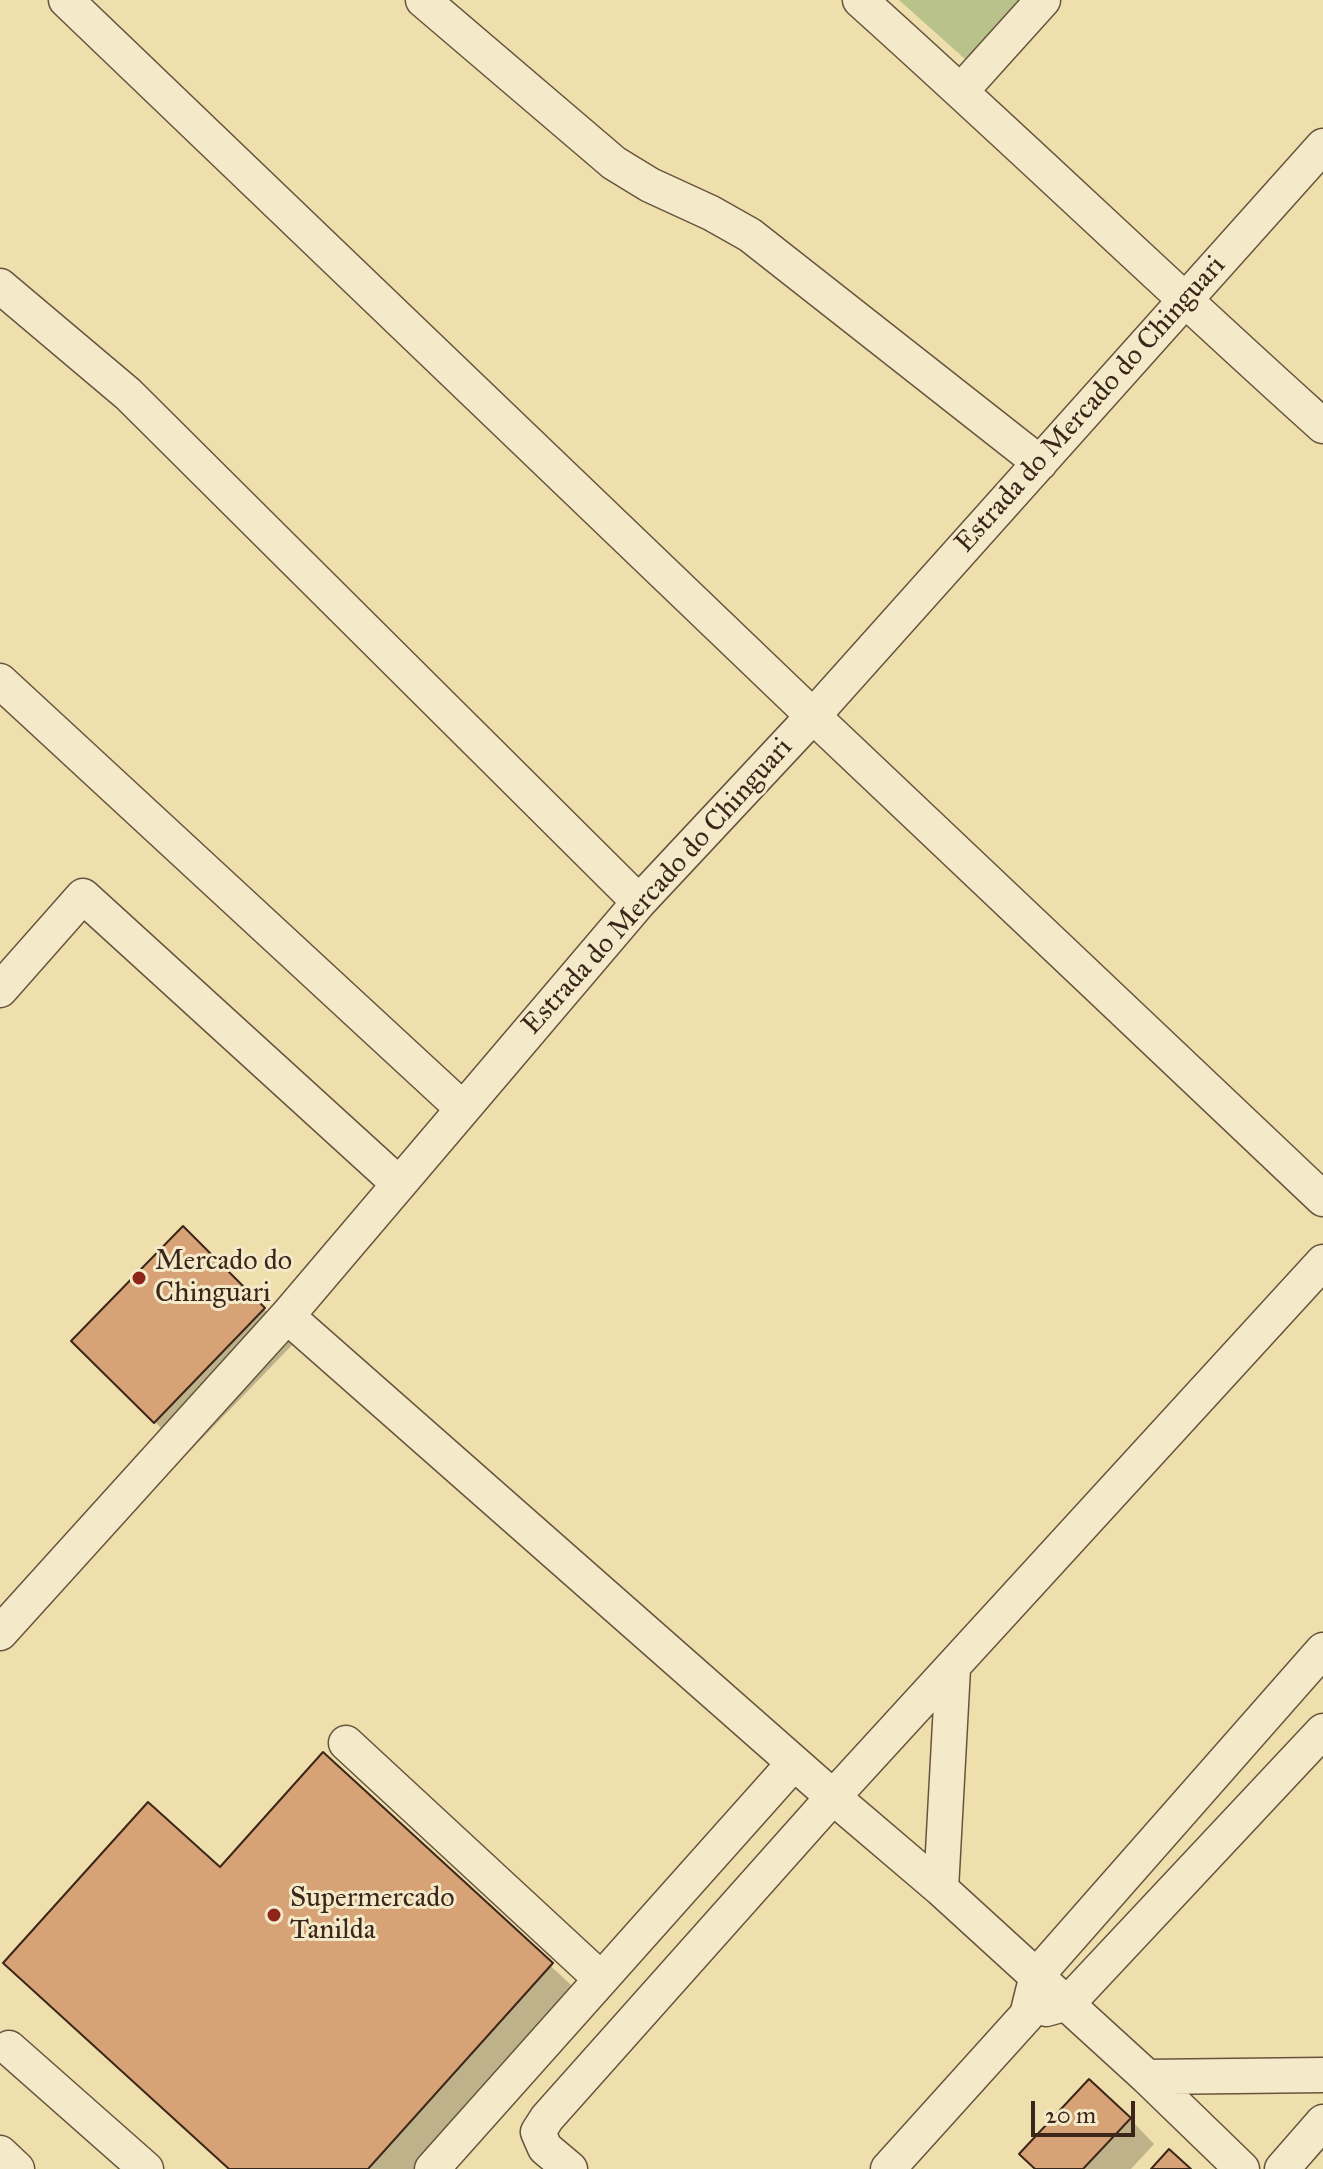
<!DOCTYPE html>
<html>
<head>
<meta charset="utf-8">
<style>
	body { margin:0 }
	#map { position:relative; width:1323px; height:2169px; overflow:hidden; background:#eedfad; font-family:"IM FELL Great Primer",serif }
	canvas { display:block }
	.scale { position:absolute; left:1031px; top:2101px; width:104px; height:36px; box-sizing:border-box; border:4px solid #3b2619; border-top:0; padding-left:10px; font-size:24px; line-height:28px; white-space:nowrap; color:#3b2619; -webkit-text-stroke:6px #f4eaca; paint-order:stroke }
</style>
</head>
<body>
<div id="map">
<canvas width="1323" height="2169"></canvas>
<div class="scale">20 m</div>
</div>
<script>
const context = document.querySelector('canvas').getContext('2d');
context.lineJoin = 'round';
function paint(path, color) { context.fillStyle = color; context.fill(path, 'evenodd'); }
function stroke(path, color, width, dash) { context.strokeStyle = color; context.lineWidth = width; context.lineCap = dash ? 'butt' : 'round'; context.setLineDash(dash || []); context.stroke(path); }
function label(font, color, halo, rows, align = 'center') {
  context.font = font + ' "IM FELL Great Primer",serif'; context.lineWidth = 6; context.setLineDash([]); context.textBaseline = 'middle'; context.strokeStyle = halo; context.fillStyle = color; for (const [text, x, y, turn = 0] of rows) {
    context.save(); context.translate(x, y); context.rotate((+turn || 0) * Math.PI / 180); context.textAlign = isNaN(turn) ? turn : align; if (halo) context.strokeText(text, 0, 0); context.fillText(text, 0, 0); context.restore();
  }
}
const green = new Path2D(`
	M899,0H1025L965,59Z`);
const shadow = new Path2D(`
	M183,1229L296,1341L187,1454L74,1341Z
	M323,1755L584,1997L429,2169H229L38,1995L220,1870Z
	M1130,2119L1154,2144L1131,2169H1037Z`);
const building = new Path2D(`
	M183,1226L265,1308L154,1423L71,1341Z
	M323,1752L553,1963L368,2169H229L3,1963L148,1802L220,1867Z
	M1089,2079L1131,2118L1083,2169H1035L1019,2154Z
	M1169,2149L1191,2169H1151Z`);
const minor = new Path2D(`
	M66,0L813,716L1323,1199
	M423,0L614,163L650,185L711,213L750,235L1040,463
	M860,0C1016,140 1167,286 1323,426
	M961,91L1043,0
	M0,286L128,394L639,902
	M0,681L462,1108
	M0,990L83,896L399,1184
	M287,1316L833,1797L941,1889L1147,2077L1242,2169
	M0,1633L287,1316L639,902L813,716L1323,146
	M346,1743L601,1979
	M941,1889L953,1668
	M1046,2009L1068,2003L1323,1731
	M9,2048L146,2169
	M1147,2077L1323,2075
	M0,2153L17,2169
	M432,2169L794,1763
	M570,2169L545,2148L538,2132L547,2118L833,1797L1323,1262
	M888,2169L1027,2015L1037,1975L1323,1650
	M1282,2169L1323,2122`);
const markers = [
	[139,1278,8,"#8f2418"],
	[274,1915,8,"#8f2418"]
];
const streetNames = [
	["Estrada do Mercado do Chinguari",1091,405,-48],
	["Estrada do Mercado do Chinguari",658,887,-48]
];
const poiNames = [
	["Mercado do",155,1262],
	["Chinguari",155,1294],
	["Supermercado",290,1899],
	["Tanilda",290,1931]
];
paint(green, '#b8c28a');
paint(shadow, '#0003');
paint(building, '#d7a275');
stroke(building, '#3b2619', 2);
stroke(minor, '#68543e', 37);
stroke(minor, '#f4eaca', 34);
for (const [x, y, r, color] of markers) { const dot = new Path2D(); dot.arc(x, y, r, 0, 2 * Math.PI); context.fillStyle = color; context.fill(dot); stroke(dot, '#f4eaca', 3); }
label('28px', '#3b2619', '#f4eaca', streetNames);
label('28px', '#3b2619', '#f4eaca', poiNames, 'left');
</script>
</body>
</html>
